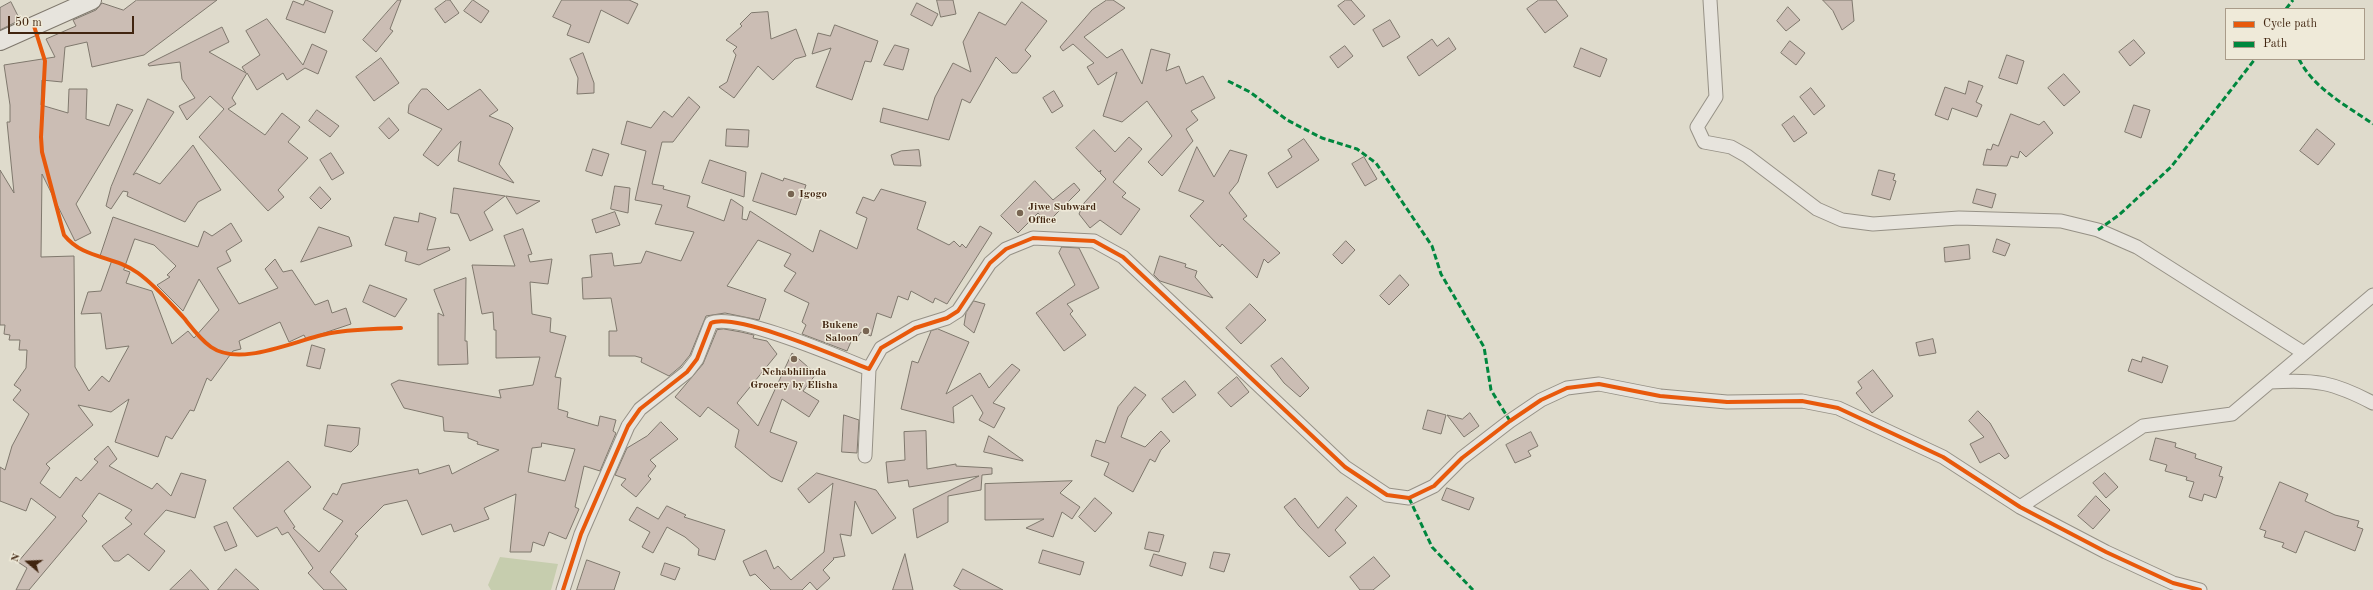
<!DOCTYPE html>
<html>
<head>
<meta charset="utf-8">
<style>
	body { margin:0 }
	#map { position:relative; width:2373px; height:590px; overflow:hidden; background:#dfdbcc; font-family:"Old Standard TT",serif }
	canvas { display:block }
	.legend { position:absolute; left:2225px; top:8px; width:140px; height:52px; box-sizing:border-box; background:#efead9; border:1px solid #a99b89; margin:0; padding:5px 7px; list-style:none; font-size:12px; color:#412510 }
	.legend li { display:flex; align-items:center; gap:8px; height:20px }
	.legend b { width:20px; border:1px solid #a99b89 }
	.north { position:absolute; left:8px; top:542px; width:40px; height:40px; -webkit-text-stroke:3px #efead9; paint-order:stroke; rotate:289deg; font-size:11px; font-weight:700; line-height:16px; text-align:center; color:#412510 }
	.north::after { content:''; display:block; margin:auto; width:14px; height:18px; background:#412510; clip-path:polygon(50% 0,100% 100%,50% 72%,0 100%) }
	.scale { position:absolute; left:8px; top:16px; width:126px; height:18px; box-sizing:border-box; border:2px solid #412510; border-top:0; padding-left:5px; font-size:12px; line-height:14px; white-space:nowrap; color:#412510; -webkit-text-stroke:3px #efead9; paint-order:stroke }
</style>
</head>
<body>
<div id="map">
<canvas width="2373" height="590"></canvas>
<ul class="legend">
<li><b style="height:5px;background:#e8590c"></b>Cycle path</li>
<li><b style="height:5px;background:#00873e"></b>Path</li>
</ul>
<div class="north">N</div>
<div class="scale">50 m</div>
</div>
<script>
const context = document.querySelector('canvas').getContext('2d');
context.lineJoin = 'round';
function paint(path, color) { context.fillStyle = color; context.fill(path, 'evenodd'); }
function stroke(path, color, width, dash) { context.strokeStyle = color; context.lineWidth = width; context.lineCap = dash ? 'butt' : 'round'; context.setLineDash(dash || []); context.stroke(path); }
function label(font, color, halo, rows, align = 'center') {
  context.font = font + ' "Old Standard TT",serif'; context.lineWidth = 3; context.setLineDash([]); context.textBaseline = 'middle'; context.strokeStyle = halo; context.fillStyle = color; for (const [text, x, y, turn = 0] of rows) {
    context.save(); context.translate(x, y); context.rotate((+turn || 0) * Math.PI / 180); context.textAlign = isNaN(turn) ? turn : align; if (halo) context.strokeText(text, 0, 0); context.fillText(text, 0, 0); context.restore();
  }
}
const green = new Path2D(`
	M500,557L558,564L551,590H491L488,585Z`);
const building = new Path2D(`
	M137,0H217L144,55L92,67L87,42L65,47L62,82L42,80L41,105L68,113L69,89H87L86,119L109,126L117,104L133,110L76,204L91,233L75,241L42,174L41,257L74,256L75,367L89,391L102,376L109,382L129,346L106,349L101,313L81,314L88,292L101,291L112,260L100,256L113,217L198,247L204,231L212,236L231,223L242,241L226,251L231,261L217,268L239,304L278,288L265,269L275,259L283,272L292,270L315,305L328,300L332,313L346,308L351,324L306,339L304,335L289,342L280,322L239,341L241,349L233,351L211,381L207,378L194,411L190,410L172,439L166,436L158,457L115,442L129,399L111,412L78,405L93,425L46,464L50,468L40,483L60,498L76,477L81,481L98,462L94,459L108,446L117,459L109,466L152,489L157,483L171,496L181,473L206,480L195,518L166,510L144,534L165,551L149,571L128,554L119,561H114L102,546L132,524L125,518L132,510L99,493L82,516L87,521L29,590H16L27,568L18,562L56,517L31,498L26,511L0,501V467L5,470L12,446L29,414L13,400L21,390L14,385L26,368L27,350H19L20,340H9L10,335L4,334L5,325H0V170L14,193L7,122H10V105L4,65L55,57L46,39L76,26L73,20L96,10L102,3L123,10ZM135,239L154,245L176,266L167,275L170,277L157,285L183,311L199,279L219,310L194,338L188,331L172,344L152,291L126,283L130,272L124,270Z
	M306,0L333,11L325,33L286,19L293,1L303,5Z
	M398,0H401L390,29L393,31L376,52L363,40Z
	M447,0H450L459,13L445,23L435,9Z
	M473,0L489,11L481,23L464,11Z
	M562,0H629L638,4L628,24L601,10L589,43L567,35L571,25L553,17Z
	M937,0H953L956,14L941,17Z
	M1107,0H1113L1125,8L1084,37L1107,58L1122,49L1142,84L1151,49L1170,54L1166,71L1179,66L1186,84L1203,76L1215,98L1191,111L1198,120L1186,129L1193,141L1162,176L1148,162L1172,136L1147,101L1122,122L1103,116L1117,72L1098,85L1087,67L1094,63L1073,44L1063,51L1060,47L1092,10Z
	M1346,0H1351L1365,16L1354,25L1338,6Z
	M1539,0H1556L1568,16L1545,33L1527,9Z
	M1823,0H1852L1854,21L1842,30L1833,11Z
	M11,2L20,20L0,30V8Z
	M1022,2L1047,21L1025,50L1031,56L1017,73H1012L996,57L970,103L962,99L949,140L880,122L883,108L928,120L935,97L953,63L971,72L963,42L979,12L1005,25Z
	M917,3L938,14L932,26L911,15Z
	M1788,7L1800,20L1786,31L1777,21Z
	M768,12L771,39L796,29L806,56L795,59L773,80L758,66L734,98L719,87L727,82L736,55L733,51L737,47L726,40L742,26L740,24L751,13Z
	M267,19L303,65L312,44L327,51L318,74L305,68L287,80L283,73L257,90L247,73L232,98L236,104L228,109L265,135L282,113L300,127L288,142L308,158L278,190L284,197L268,211L199,137L224,109L210,96L187,120L179,106L195,98L182,79L180,62L149,66L148,64L222,27L229,42L209,52L246,73L242,67L260,55L246,31Z
	M1390,20L1400,37L1383,47L1373,30Z
	M835,25L878,41L871,62L865,61L852,100L816,87L831,48L812,54L818,33L830,36Z
	M1449,38L1456,49L1419,76L1407,57L1432,39L1437,46Z
	M2134,40L2145,53L2130,66L2119,52Z
	M1790,41L1805,53L1796,65L1781,53Z
	M895,45L909,49L903,70L884,65Z
	M1345,46L1353,56L1338,68L1330,57Z
	M1581,48L1607,59L1600,77L1574,67Z
	M583,53L594,83V93L577,94L578,78L570,59Z
	M2007,55L2024,61L2017,84L1999,78Z
	M381,58L399,83L374,101L356,77Z
	M2064,74L2080,92L2064,106L2048,88Z
	M1969,81L1983,86L1976,102L1982,105L1977,117L1952,108L1948,120L1935,115L1945,87L1965,94Z
	M1811,88L1825,106L1814,115L1800,97Z
	M422,89H427L448,110L480,89L498,110L489,116L509,124L513,128L499,164L514,183L458,161L461,141L438,166L423,155L442,129L408,113L409,105Z
	M1054,91L1063,106L1052,113L1043,98Z
	M689,97L700,107L673,142H662L652,184L664,186L663,189L690,196L687,207L724,221L731,199L743,207L742,219L747,220L750,211L813,252L820,230L857,249L867,218L856,213L863,197L874,201L881,189L926,202L917,229L949,245L954,241L960,247L962,244L966,248L980,226L992,233L947,304L935,298L933,303L911,291L908,300L898,296L891,318L877,313L871,336L861,332L857,338L853,337L847,351L802,334L806,325L802,322L809,303L784,291L796,273L784,266L791,254L758,240L727,286L766,299L759,320L725,313L706,316L690,355L681,366L669,376L641,362L642,358L635,356H609V331H617L611,298L583,299L582,278L592,277L590,255L612,253L614,266L641,263L646,251L681,261L694,232L655,224L662,205L635,200L646,151L621,144L627,121L651,128L664,111L672,117Z
	M148,99L174,112L133,175L136,173L160,184L193,145L221,190L198,202L185,222L127,196L128,192L123,191L111,209L106,206L111,187Z
	M2134,105L2150,110L2141,138L2125,132Z
	M317,110L339,126L330,137L309,121Z
	M2011,114L2039,125L2044,121L2053,133L2026,157L2020,151L2018,158L2011,156L2007,166L1983,165L1987,149L1991,150L1993,144L1998,146Z
	M1794,116L1807,133L1794,142L1782,125Z
	M389,118L399,130L389,139L379,128Z
	M727,129L749,130L748,147L726,146Z
	M2317,129L2335,144L2318,165L2300,151Z
	M1094,130L1115,152L1129,137L1142,149L1113,182L1126,193L1122,197L1140,209L1121,235L1100,220L1090,228L1079,214L1084,203L1106,179L1100,173L1101,170L1099,172L1076,148Z
	M1304,139L1319,160L1277,188L1268,173L1292,157L1288,150Z
	M1197,147L1214,177L1230,150L1247,155L1238,182L1229,193L1247,216L1243,219L1280,253L1268,263L1264,259L1257,278L1222,244L1220,247L1190,216L1204,201L1179,191Z
	M593,149L609,154L602,176L586,171Z
	M919,150L921,166L894,165L891,155L901,151Z
	M331,153L344,173L332,180L320,160Z
	M1364,157L1377,179L1365,186L1352,164Z
	M710,160L746,172L744,197L702,183Z
	M1879,170L1895,174L1893,180L1896,181L1890,200L1872,195Z
	M762,173L783,181L784,178L806,185L796,215L753,201Z
	M1035,181L1053,200L1074,183L1080,190L1050,220H1045L1038,213L1018,233L1001,216Z
	M615,186L630,188L628,213L611,209Z
	M320,187L331,199L321,209L310,198Z
	M454,188L505,196L484,212L493,230L470,241L458,214L451,213Z
	M1977,189L1996,194L1992,208L1973,203Z
	M506,196L540,201L517,214Z
	M615,212L620,225L596,233L592,220Z
	M420,213L436,218L427,250L449,247L450,250L419,265L405,261L407,252L385,245L394,217L418,222Z
	M319,227L349,237L352,246L301,262Z
	M523,229L532,254L528,255L530,262L552,259L548,284L530,282L532,314L551,318L550,332L566,336L555,377L561,378L558,409L568,412L567,417L598,426L600,416L616,420L613,431L616,433L600,471L584,466L575,507L579,509L566,539L549,532L544,546L533,542L531,552H510L516,494L484,508L489,519L454,532L451,524L422,535L407,500L384,505L355,534L358,536L330,572L347,590H324L308,573L313,568L288,532L282,535L277,527L257,537L233,508L288,461L311,487L284,511L295,527L293,528L319,552L343,521L323,509L333,493L337,495L342,484L418,469L419,474L449,465L452,474L499,450L477,444L478,442L468,438V433L444,431L443,417L404,408L391,384L399,380L501,398L499,390L533,385L540,357L496,358V330H494L493,312L482,314L472,265L515,266L504,236ZM542,443L575,449L565,481L528,472L532,448L541,447Z
	M1997,239L2010,244L2005,256L1993,252Z
	M1346,241L1355,250L1342,264L1333,255Z
	M1969,245L1970,259L1945,262L1944,248Z
	M1062,247L1079,248L1099,288L1067,304L1073,311L1070,314L1086,335L1064,351L1036,313L1075,285L1059,253Z
	M1160,256L1186,264L1185,267L1197,271L1195,277L1213,298L1160,281L1154,275Z
	M1400,275L1409,285L1389,305L1380,296Z
	M466,278L465,341H467L468,364L438,365V313L444,316L434,290Z
	M370,285L407,299L395,317L363,302Z
	M974,301L985,304L974,333L964,325L966,313Z
	M1250,304L1266,320L1241,344L1226,328Z
	M724,329L741,332L754,335L753,338L767,341L777,354L737,403L758,426L792,353L816,374L803,391L819,401L809,417L782,399L770,432L797,442L782,482L771,477L735,447L739,430L708,407L700,417L675,397L703,364L717,330Z
	M938,329L969,342L946,394L980,373L989,388L1012,364L1020,370L993,403L1005,408L994,428L979,420L983,413L972,395L953,407L954,423L901,409L912,361L918,363L931,331Z
	M1933,339L1936,353L1919,356L1916,343Z
	M312,345L325,349L320,369L307,366Z
	M2143,357L2168,366L2162,383L2128,371L2132,359L2141,362Z
	M1282,358L1309,388L1300,397L1284,383L1271,366Z
	M1873,370L1893,396L1872,413L1856,393L1862,388L1858,382Z
	M1237,377L1249,392L1231,407L1218,393Z
	M1185,381L1196,395L1173,413L1162,399Z
	M1135,387L1146,395L1128,417L1121,437L1145,447L1161,431L1170,441L1161,450L1155,462L1150,459L1133,492L1104,475L1109,463L1091,456L1096,440L1105,443L1118,407Z
	M1428,410L1446,415L1441,434L1423,429Z
	M1978,411L1990,423L2009,456L2005,459L1999,453L1980,463L1970,444L1984,437L1969,421Z
	M1470,413L1479,426L1464,437L1447,415L1462,419Z
	M844,415L859,420L857,453L842,452Z
	M661,422L678,439L650,460L656,466L648,476L651,479L636,497L621,485L626,479L615,475L627,448L647,436Z
	M328,425L360,428L358,445L351,452L325,446Z
	M926,431L927,469L956,464V466L992,468V474L982,475L981,490L948,496V522L917,538L913,509L979,476L909,487L908,480L888,483L886,462L905,460L904,432Z
	M1531,432L1538,446L1528,451L1531,456L1515,463L1506,445Z
	M989,436L1023,460V461L984,452Z
	M2156,438L2176,443L2175,447L2196,454L2195,458L2222,467L2219,476L2223,477L2216,498L2204,494L2202,501L2189,497L2194,482L2186,480L2187,477L2165,471L2167,465L2150,460Z
	M817,473L876,490L896,518L872,534L855,501L851,536L840,534L845,556L833,558L834,559L823,570L830,578L817,590L810,582L802,590H771L755,574L750,576L743,561L766,550L774,569L778,566L791,580L824,552L833,483L809,503L798,489Z
	M2105,473L2118,487L2106,498L2093,483Z
	M1072,481L1060,493L1080,507L1072,519L1062,512L1053,537L1026,528L1044,519L985,520V484Z
	M2280,482L2308,494L2305,501L2335,515L2359,521L2357,527L2363,529L2355,551L2305,531L2296,553L2282,547L2284,543L2264,537L2266,531L2260,529Z
	M1447,488L1474,498L1469,510L1442,500Z
	M2096,496L2110,510L2093,529L2078,516Z
	M1347,497L1357,506L1335,530L1346,543L1329,557L1299,526L1284,507L1295,498L1318,528Z
	M1095,498L1112,513L1095,532L1079,517Z
	M667,506L686,515L684,517L725,530L715,560L698,555L699,549L685,537L667,527L653,553L642,547L650,532L629,520L637,507L658,519Z
	M227,522L237,546L225,551L214,527Z
	M1149,532L1164,535L1159,552L1145,549Z
	M1043,550L1084,562L1080,575L1039,563Z
	M1214,552L1230,554L1224,572L1210,568Z
	M905,554L913,590H893Z
	M1154,554L1186,563L1182,576L1150,566Z
	M1374,557L1390,576L1373,590H1360L1350,577Z
	M587,560L620,572L614,590H577Z
	M665,563L680,568L675,580L661,575Z
	M236,569L259,590H218Z
	M963,569L1003,590H961L954,586Z
	M191,570L209,590H170Z`);
const street = new Path2D(`
	M1710,0L1716,97L1697,127L1704,142L1731,147L1747,156L1817,209L1842,220L1873,224L1959,218L2061,221L2098,230L2137,247L2304,353
	M2270,382C2315,379 2333,382 2373,403
	M865,456L869,369
	M2020,507L2143,426L2232,414L2373,295
	M563,590L581,534L628,426L640,409L687,372L697,359L711,323C736,312 841,358 869,369L881,348L915,328L947,318L958,311L990,263L1006,249L1033,238L1094,241L1123,257L1345,467L1387,495L1409,498L1434,486L1462,458L1510,421L1541,400L1567,388L1599,384L1660,396L1727,402L1802,401L1838,408L1943,457L2020,507L2106,552L2173,583L2200,590`);
const secondary = new Path2D(`
	M0,41L92,0`);
const quiet = new Path2D(`
	M2286,9L2293,0
	M2299,59C2313,88 2347,106 2373,124
	M1228,81L1250,92L1287,120L1322,138L1357,149L1376,163L1432,246L1441,274L1484,347L1491,390L1510,421
	M2098,230L2119,215L2171,167L2255,59
	M1409,498L1432,547L1473,590`);
const cycleway = new Path2D(`
	M34,26L45,61L41,137L42,152L64,235C84,260 114,255 138,273C156,286 169,302 184,318C192,328 200,339 211,347C241,368 297,339 331,333C354,329 378,329 401,328
	M563,590L581,534L628,426L640,409L687,372L697,359L711,323C736,312 841,358 869,369L881,348L915,328L947,318L958,311L990,263L1006,249L1033,238L1094,241L1123,257L1345,467L1387,495L1409,498L1434,486L1462,458L1510,421L1541,400L1567,388L1599,384L1660,396L1727,402L1802,401L1838,408L1943,457L2020,507L2106,552L2173,583L2200,590`);
const markers = [
	[791,194,4,"#786552"],
	[1020,213,4,"#786552"],
	[866,331,4,"#786552"],
	[794,359,4,"#786552"]
];
const poiNames = [
	["Igogo",799,194],
	["Jiwe Subward",1028,207],
	["Office",1028,220],
	["Bukene",858,325,"right"],
	["Saloon",858,338,"right"],
	["Nchabhilinda",794,372,"center"],
	["Grocery by Elisha",794,385,"center"]
];
paint(green, '#c6cdae');
paint(building, '#cbbdb4');
stroke(building, '#7f786d', 1);
stroke(street, '#969186', 15);
stroke(secondary, '#7f786d', 20);
stroke(street, '#e7e4dd', 13);
stroke(secondary, '#e7e4dd', 18);
stroke(quiet, '#00873e', 3, [6, 3]);
stroke(cycleway, '#e8590c', 4);
for (const [x, y, r, color] of markers) { const dot = new Path2D(); dot.arc(x, y, r, 0, 2 * Math.PI); context.fillStyle = color; context.fill(dot); stroke(dot, '#efead9', 1.5); }
label('bold 11px', '#412510', '#efead9', poiNames, 'left');
</script>
</body>
</html>
